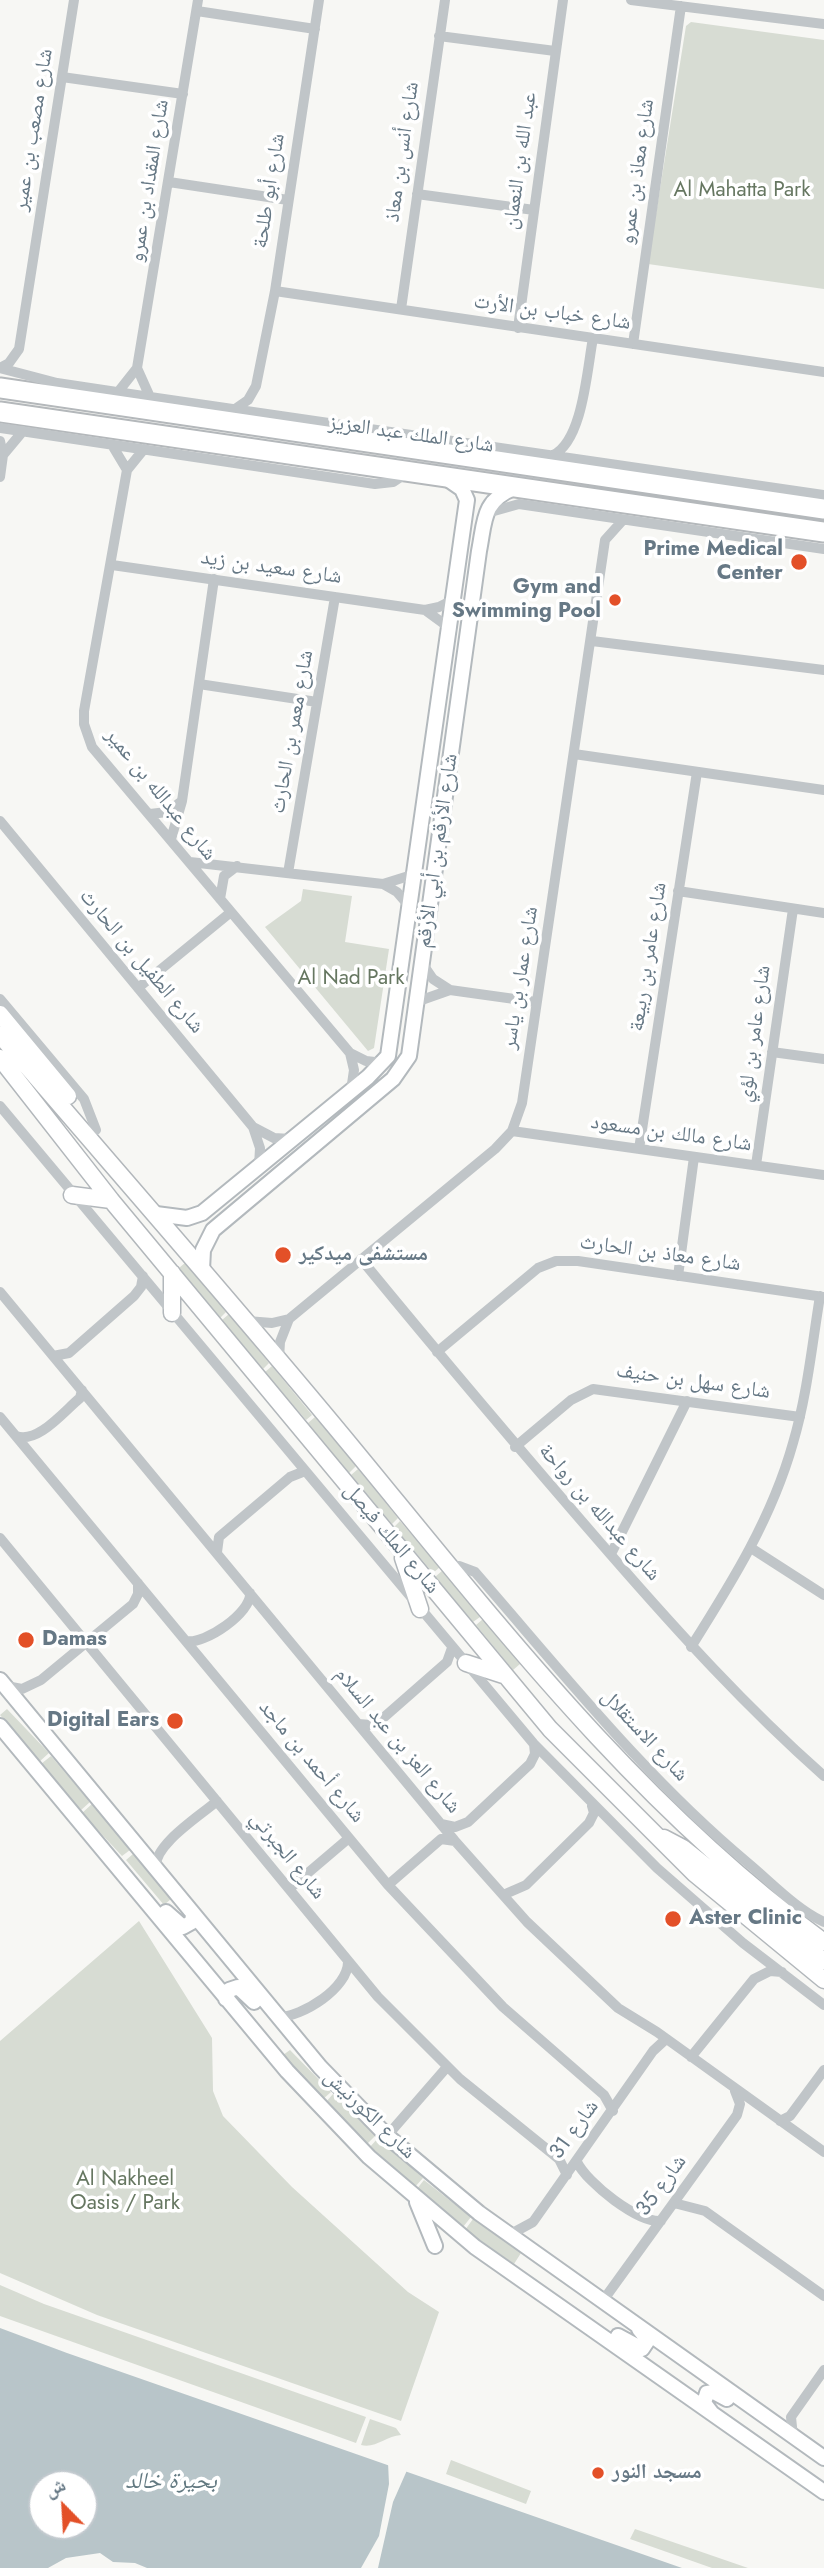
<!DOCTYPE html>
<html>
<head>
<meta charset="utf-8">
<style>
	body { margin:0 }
	#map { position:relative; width:824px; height:2568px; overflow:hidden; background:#f7f7f4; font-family:Jost,"Noto Naskh Arabic",sans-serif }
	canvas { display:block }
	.north { position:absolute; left:28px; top:2470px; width:70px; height:70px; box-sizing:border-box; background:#fff; border:2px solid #c2c9ce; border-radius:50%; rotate:336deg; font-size:19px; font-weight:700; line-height:28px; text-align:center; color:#667885 }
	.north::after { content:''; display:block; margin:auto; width:24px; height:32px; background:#e35028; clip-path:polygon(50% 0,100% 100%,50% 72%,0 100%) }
</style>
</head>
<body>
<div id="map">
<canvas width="824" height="2568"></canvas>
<div class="north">ش</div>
</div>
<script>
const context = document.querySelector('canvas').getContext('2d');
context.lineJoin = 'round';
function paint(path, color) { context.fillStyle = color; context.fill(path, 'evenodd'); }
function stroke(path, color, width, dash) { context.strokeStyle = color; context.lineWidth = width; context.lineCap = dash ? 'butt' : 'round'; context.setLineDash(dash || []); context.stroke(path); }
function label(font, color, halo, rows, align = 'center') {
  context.font = font + ' Jost,"Noto Naskh Arabic",sans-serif'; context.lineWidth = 7; context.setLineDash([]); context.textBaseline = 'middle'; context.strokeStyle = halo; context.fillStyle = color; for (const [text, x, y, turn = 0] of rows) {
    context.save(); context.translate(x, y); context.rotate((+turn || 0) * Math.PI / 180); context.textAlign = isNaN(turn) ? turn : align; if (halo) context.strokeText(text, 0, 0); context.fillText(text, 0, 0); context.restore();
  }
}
const green = new Path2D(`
	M691,22L824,40V289L648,264L686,26Z
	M303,889L352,896L345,942L389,949L374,1048L368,1051L265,927L301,901Z
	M186,1262L226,1312L220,1318L179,1268Z
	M229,1314L269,1363L263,1369L222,1320Z
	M272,1366L312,1415L306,1420L265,1372Z
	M315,1417L356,1466L349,1473L308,1423Z
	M358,1469L398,1518L392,1524L351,1475Z
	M400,1521L440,1567L433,1573L394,1527Z
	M443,1570L480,1617L473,1622L435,1577Z
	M483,1619L520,1664L513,1670L476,1625Z
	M7,1709L49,1753L39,1762L0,1715Z
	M51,1756L90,1802L80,1811L41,1764Z
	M92,1804L130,1850L122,1856L82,1813Z
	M133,1854L171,1899L164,1905L126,1860Z
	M139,1921L212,2038L213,2091L223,2116L292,2187L408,2292L439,2312L401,2421L97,2315L0,2273V2041Z
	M290,2050L331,2092L322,2100L283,2055Z
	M333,2094L376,2135L366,2145L325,2103Z
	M378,2138L423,2178L414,2188L369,2148Z
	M424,2180L471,2217L463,2227L416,2190Z
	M473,2219L521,2253L514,2264L465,2230Z
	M0,2285L44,2304L366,2417L356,2443L0,2316Z
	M370,2419L396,2428L401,2435C386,2436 375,2449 361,2445Z
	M451,2460L531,2491L526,2504L446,2474Z
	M635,2529L748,2568H712L630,2539Z`);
const water = new Path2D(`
	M0,2328L67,2353L682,2568H147L135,2563L113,2562L100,2553L66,2558L48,2568H0ZM42,2484H84V2526H42Z`);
const pier = new Path2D(`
	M388,2462L408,2468L393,2502L378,2568H361L379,2536L389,2484Z`);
const street = new Path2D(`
	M631,0L824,24
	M197,11L315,29
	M439,36L555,51
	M62,77L183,94
	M169,182L288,200
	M417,194L534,210
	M275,291L824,372
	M401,309L445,0
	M518,328L563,0
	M633,344L681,6
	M0,368L57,383L150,397L824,495
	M0,368L9,363L19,349L74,0
	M137,368L150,397
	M118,392L137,368L198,0
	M235,409L248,400L256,386L275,291L319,0
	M0,428L375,484L393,482L408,472
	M0,441L3,455L0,477
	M112,445L127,470
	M144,449L127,470L84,711V724L92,747L350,1053L366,1061L383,1063
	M3,455L23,431
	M553,455C583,441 587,369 593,338
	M487,513L519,504L824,549
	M112,565L425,610L439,607L455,599
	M425,610L451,629
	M592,641L824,670
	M199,684L317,702
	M574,754L824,790
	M150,814L167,812L182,801
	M0,821L253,1127L260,1148L259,1166
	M171,839L182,801L214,579
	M190,862L383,884L415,874
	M288,873L335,597
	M383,884L397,892L410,907
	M678,891L824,913
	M220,899L224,876L237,866
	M422,963L433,979L450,990
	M138,988L231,912
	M0,999L84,1099L96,1130
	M416,1002L450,990L536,1002
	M772,1052L824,1059
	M350,1053L354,1070L351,1091
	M0,1106L534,1744L657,1868L743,1943L824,2005
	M253,1127L274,1138L291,1139
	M512,1131L824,1175
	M639,1149L697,772
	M756,1165L793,909
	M361,1259C443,1359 526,1457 611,1555C679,1633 746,1707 824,1776
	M678,1276L694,1157
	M0,1292L455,1841L527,1922L618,2008L657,2032L824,2152
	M247,1321L272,1323L289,1319
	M437,1352L538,1268L556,1261H578L824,1297
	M53,1356L69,1353L134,1296L141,1287L143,1276
	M279,1359L280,1342L289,1319L495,1149L512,1131L522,1103L605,540L623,520
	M0,1417L388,1885L503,2007L604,2095L613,2111
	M16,1436C38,1444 64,1411 80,1398L82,1390
	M515,1447L571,1400L593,1389L800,1417
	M0,1538L378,1997L460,2079L559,2159L567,2175
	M751,1548L824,1595
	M217,1552L219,1537L290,1477L305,1471
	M611,1554L687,1401
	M450,1567L459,1566L475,1572C563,1673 645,1777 748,1863C772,1883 796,1909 824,1922
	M186,1641C205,1645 252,1612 250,1593
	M691,1647C732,1582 772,1518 793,1443C807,1396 812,1345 820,1296
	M6,1686L22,1689L41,1680L133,1604L138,1594V1583
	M358,1724L371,1725L382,1719L447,1662L452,1648
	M441,1824L455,1827L468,1822L530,1764L535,1754L534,1744
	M156,1868C153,1845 200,1816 217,1801
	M388,1885L441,1839L455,1841
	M289,1889L349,1838
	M503,1895L526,1885L589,1823L594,1813L592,1806
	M278,2017C302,2017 349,1988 348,1961
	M691,2057L754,1979L770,1971L782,1972
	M780,2121L790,2116L824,2070
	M387,2136L447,2067
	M577,2162C587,2183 638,2223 661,2221
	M674,2203L705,2211L824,2296
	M509,2235L533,2222L653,2051L666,2039
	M602,2302L737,2115L740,2104L735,2091
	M793,2437L791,2417L824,2370`);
const secondary = new Path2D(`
	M156,1214L187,1218L202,1213L368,1077L388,1056L467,500L462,489L449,480
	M202,1270L203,1250L213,1230L393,1079L409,1056L479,551C485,521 482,501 514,488
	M0,1680L320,2067L387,2136L479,2213L824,2458
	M0,1726L287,2071L369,2157L475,2247L824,2492
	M166,1912L183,1927L192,1922L193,1915
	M226,1999L229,1990L238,1987L254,2002
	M417,2202L435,2246
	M618,2336L642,2349L648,2340L639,2329
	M711,2412L704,2403L707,2393L714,2392L727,2399`);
const primary = new Path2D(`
	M0,1014L68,1096
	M0,1035C119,1174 240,1311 356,1452C500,1627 640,1808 824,1942
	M0,1058L111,1200L550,1729L695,1874L824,1980
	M72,1195L111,1200
	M172,1273V1313
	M403,1558L420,1609
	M466,1663L503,1675
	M664,1838L683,1848L824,1961`);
const highway = new Path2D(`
	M0,388L824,509
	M0,412L824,532`);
const markers = [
	[799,562,9,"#e35028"],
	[615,600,7,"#e35028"],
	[283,1255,9,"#e35028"],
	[26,1640,9,"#e35028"],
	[175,1721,9,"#e35028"],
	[673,1919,9,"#e35028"],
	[598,2473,7,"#e35028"]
];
const streetNames = [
	["شارع مصعب بن عمير",34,130,-81],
	["شارع أنس بن معاذ",403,152,-82],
	["عبد الله بن النعمان",521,161,-82],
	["شارع معاذ بن عمرو",638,172,-82],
	["شارع المقداد بن عمرو",150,181,-81],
	["شارع أبو طلحة",270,191,-81],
	["شارع خباب بن الأرت",552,313,8],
	["شارع الملك عبد العزيز",411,435,8],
	["شارع سعيد بن زيد",271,568,8],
	["شارع معمر بن الحارث",293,732,-80],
	["شارع عبدالله بن عمير",160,795,51],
	["شارع الأرقم بن أبي الأرقم",438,851,-82],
	["شارع عامر بن ربيعة",649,957,-81],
	["شارع الطفيل بن الحارث",141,962,50],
	["شارع عمار بن ياسر",521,978,-81],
	["شارع عامر بن لؤي",755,1034,-82],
	["شارع مالك بن مسعود",671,1134,8],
	["شارع معاذ بن الحارث",660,1254,8],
	["شارع سهل بن حنيف",693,1382,8],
	["شارع عبدالله بن رواحة",599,1513,49],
	["شارع الملك فيصل",391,1539,50],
	["شارع الاستقلال",644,1736,47],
	["شارع العز بن عبد السلام",397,1741,50],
	["شارع أحمد بن ماجد",311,1762,50],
	["شارع الجبرتي",287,1856,51],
	["شارع الكورنيش",369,2115,44],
	["شارع 31",575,2130,-54],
	["شارع 35",662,2186,-54]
];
const parkNames = [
	["Al Mahatta Park",742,191],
	["Al Nad Park",351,979],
	["Al Nakheel",125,2180],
	["Oasis / Park",125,2204]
];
const poiNames = [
	["Prime Medical",783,550,"right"],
	["Center",783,574,"right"],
	["Gym and",601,588,"right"],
	["Swimming Pool",601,612,"right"],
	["مستشفى ميدكير",299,1255],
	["Damas",42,1640],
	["Digital Ears",159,1721,"right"],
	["Aster Clinic",689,1919],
	["مسجد النور",612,2473]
];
const waterNames = [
	["بحيرة خالد",171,2482]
];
paint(green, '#d7dcd3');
paint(water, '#b8c5c9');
paint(pier, '#f7f7f4');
stroke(secondary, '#b3b9bd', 18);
stroke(primary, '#b2b7bb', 19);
stroke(highway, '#b4b8bb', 23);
stroke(street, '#c0c5c8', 10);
stroke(secondary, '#fff', 14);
stroke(primary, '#fff', 16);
stroke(highway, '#fff', 19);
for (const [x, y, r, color] of markers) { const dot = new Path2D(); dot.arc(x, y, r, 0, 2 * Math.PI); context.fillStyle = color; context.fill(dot); stroke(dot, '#fff', 2.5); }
label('21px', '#667885', '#fff', streetNames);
label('21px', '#667761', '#fff', parkNames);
label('bold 21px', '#667885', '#fff', poiNames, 'left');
label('italic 23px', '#627981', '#fff', waterNames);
</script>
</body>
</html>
